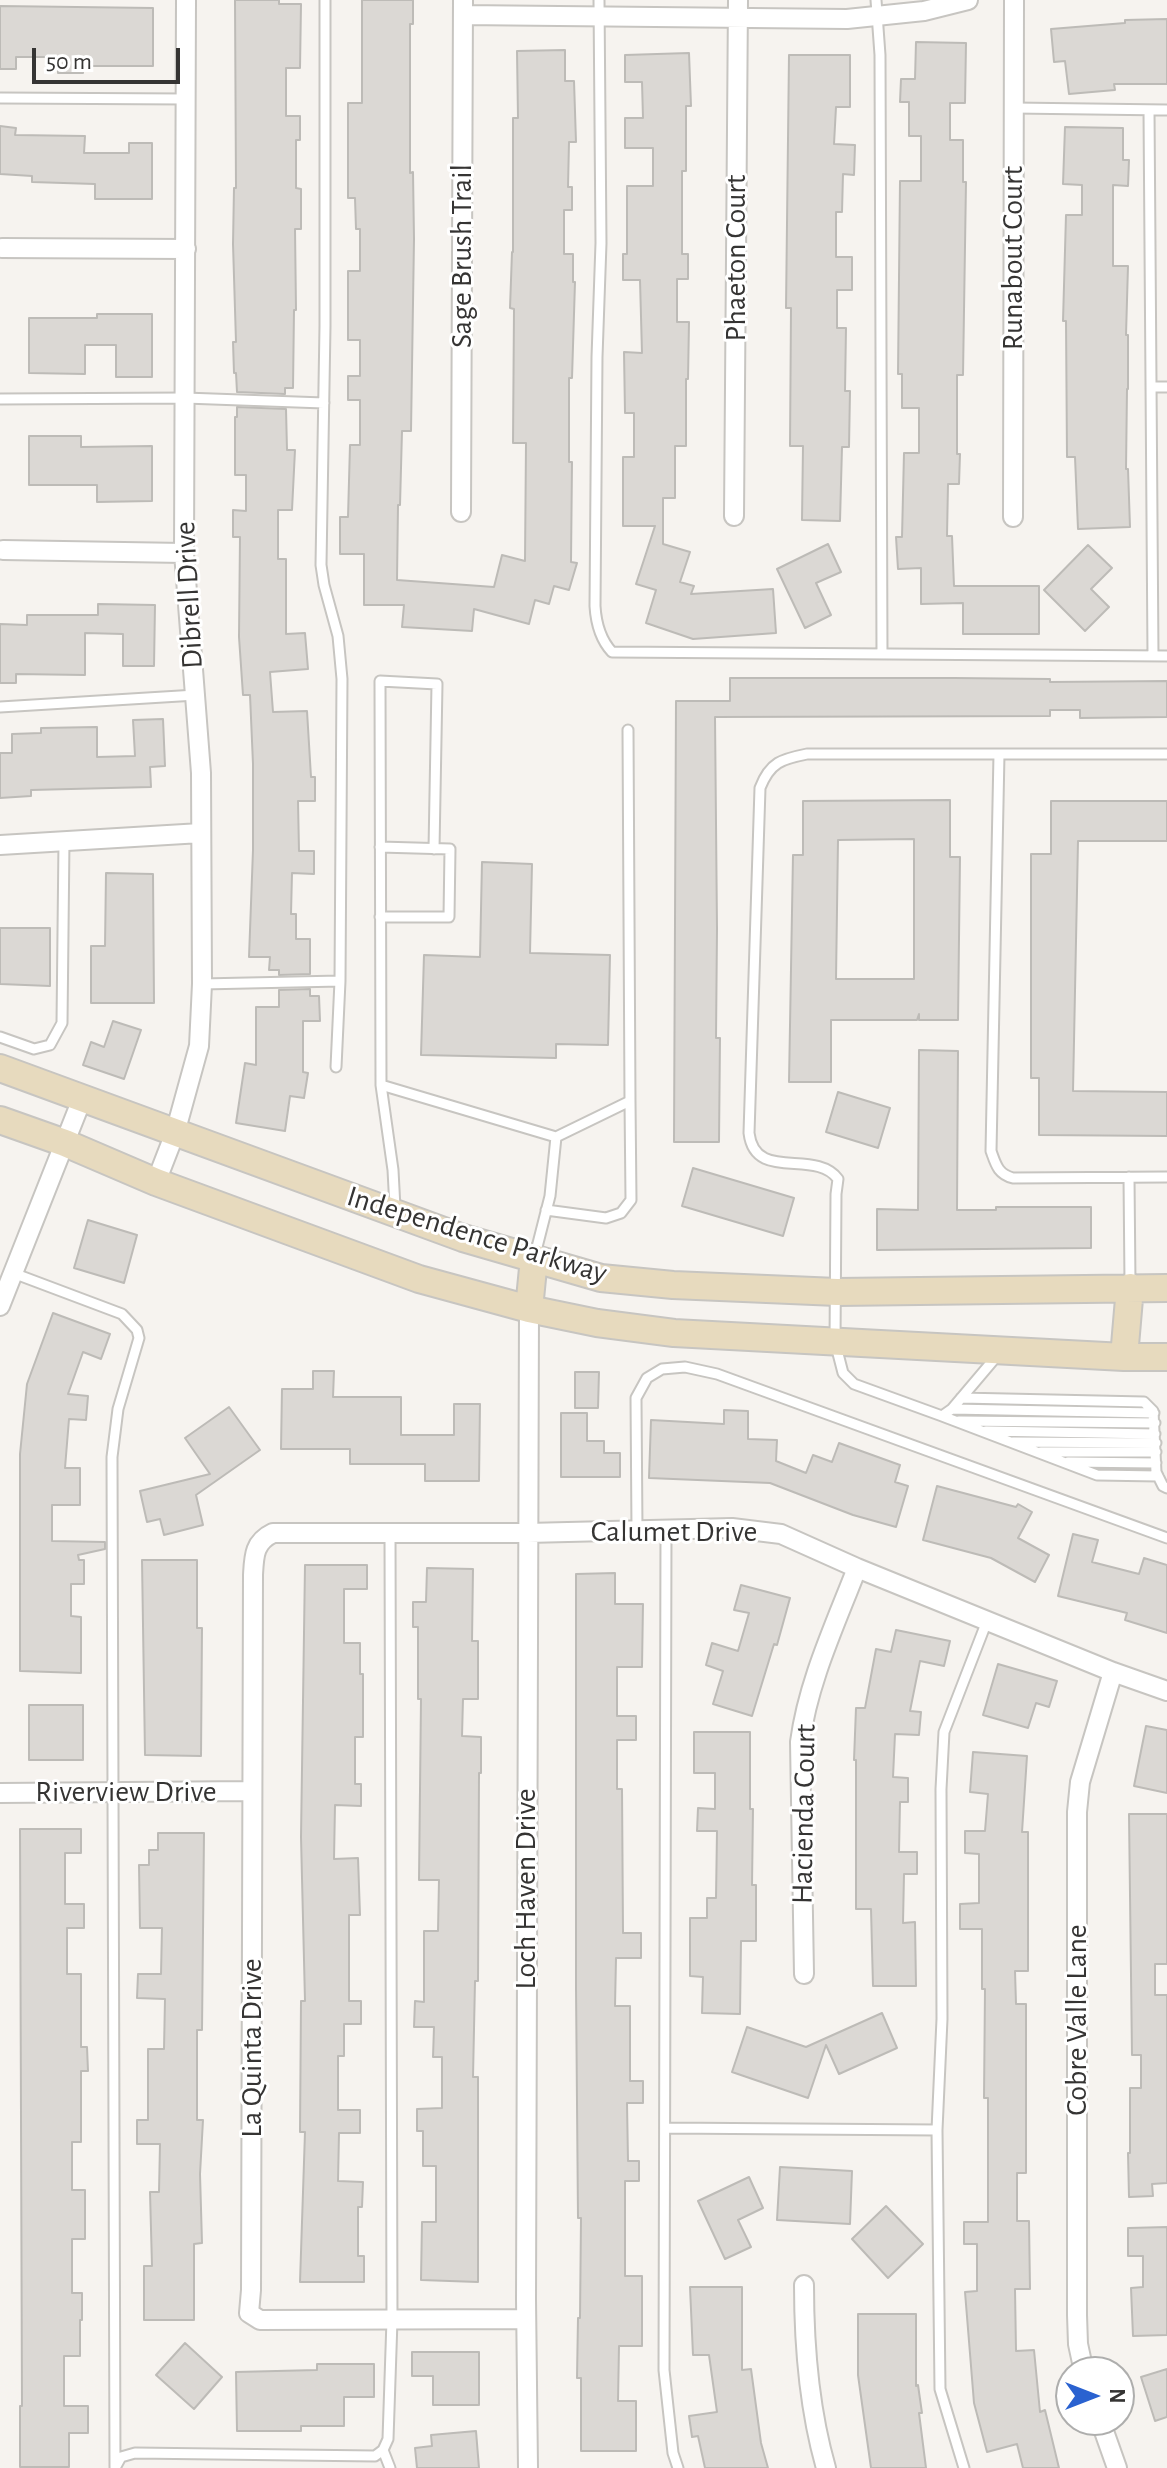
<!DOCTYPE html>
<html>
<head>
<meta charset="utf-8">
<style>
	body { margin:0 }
	#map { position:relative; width:1167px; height:2468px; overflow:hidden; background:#f6f3ef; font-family:"Alegreya Sans",sans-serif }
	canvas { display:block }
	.north { position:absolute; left:1055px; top:2356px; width:80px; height:80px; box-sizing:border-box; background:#fff; border:2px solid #aeaead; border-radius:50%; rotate:90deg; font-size:22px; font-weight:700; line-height:32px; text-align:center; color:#353433 }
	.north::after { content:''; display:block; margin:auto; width:28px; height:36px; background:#2a62d0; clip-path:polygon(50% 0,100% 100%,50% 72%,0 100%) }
	.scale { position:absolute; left:32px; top:48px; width:148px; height:36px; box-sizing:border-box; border:4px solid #353433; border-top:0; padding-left:10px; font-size:24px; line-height:28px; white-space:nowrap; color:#353433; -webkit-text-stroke:6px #fff; paint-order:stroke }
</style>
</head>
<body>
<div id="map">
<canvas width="1167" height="2468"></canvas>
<div class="north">N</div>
<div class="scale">50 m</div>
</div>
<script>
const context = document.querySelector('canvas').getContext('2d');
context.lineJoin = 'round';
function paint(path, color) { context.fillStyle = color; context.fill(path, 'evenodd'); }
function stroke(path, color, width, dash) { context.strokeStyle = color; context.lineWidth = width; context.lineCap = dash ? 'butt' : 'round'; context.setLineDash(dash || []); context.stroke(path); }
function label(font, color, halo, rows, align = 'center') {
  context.font = font + ' "Alegreya Sans",sans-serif'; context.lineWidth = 6; context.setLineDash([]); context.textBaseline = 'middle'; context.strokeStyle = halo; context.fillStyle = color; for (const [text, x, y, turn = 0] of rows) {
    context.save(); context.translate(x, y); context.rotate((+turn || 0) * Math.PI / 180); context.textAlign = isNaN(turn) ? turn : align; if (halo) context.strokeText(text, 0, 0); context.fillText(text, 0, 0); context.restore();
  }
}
const building = new Path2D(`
	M235,0H279V4H301L300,68H286V116H300V140H296V188L301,189V229H295L296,310H294L293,388H285V394L237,392L236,373H234L233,342H236L233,244L234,188H236Z
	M362,0H413V24H410V173L413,172L414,239L411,431H402L400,505H398L397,580L494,587L502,555L525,561L526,443H513L514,309L510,308L512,252H513V118H518L517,51L565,50V81H574L576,142H569L568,187H572V210H564V254H573V282H575L572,378H569V462H572L571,562L577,563L569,590L554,586L549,604L535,600L529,624L474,609L472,631L402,627L404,605H364V554H340V517H348L350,445H360V400H348V376H360V340H348V271H360V229H356L355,198H348V103H362Z
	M0,6L153,8V66H83V73H58V57H16V69H0Z
	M1167,19V84H1114L1115,90L1069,94L1065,61L1054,62L1051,29L1125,23V20Z
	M916,42L966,43L965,103H950V140H963V182H966L963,375H957V454H960L959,484H948L947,536H952L954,586H1039V634H963V603L921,604V568L898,569L896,537H902L904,453H919V408H902V374H898L900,181H921V136H909V102H900L901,79H915Z
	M689,53L691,106H686V171H682V254H688V279H677V322H689L688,379H686V446H675V498H663V544L690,552L680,582L694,586L691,594L773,589L776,633L693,639L646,623L656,590L636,584L655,526H623V457H634V413H625L624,352L642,353L640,280H623V254H627V186H653V148H625V118H643L642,82H625V55Z
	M789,55H850V107H836L834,144L855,145L854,175L843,174L842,212H836V257H852V290H837V328H846L845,391H850L849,447H842L840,521L802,520L803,446H790L791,308H786Z
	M0,126L16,128L15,135L85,136L84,153H129V143H152V199H95V184L32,182V176L0,174Z
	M1065,127L1123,128V160H1129L1128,186L1113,185V266H1128L1126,335H1128V389H1127L1126,469H1128L1130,527L1078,529L1075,457H1067L1066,321H1063L1066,215H1082V185L1063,184Z
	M97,314H152V377H116V345H85V374L29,373V318H97Z
	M237,407L286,409L287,450H295L292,510H278V559H286V634L305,633L308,669L270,672L273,712L307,711L311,777H315V801H298L299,851H314V874L292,873L291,914H296V939H310V974L279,975V970H269L270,957H249L253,850V764L250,695H243L239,637L240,537H233V510L246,511V475H235V417H237Z
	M29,436H81V447L152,446V501L97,502V485H29Z
	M828,544L841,572L816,583L831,615L805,628L777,569Z
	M1088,545L1112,568L1091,589L1109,607L1085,631L1044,590Z
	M98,604L155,605L154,666H123V634L85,633V675L16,674V683H0V624L27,625V615H98Z
	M730,678H954L1050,679V682L1167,681V717L1080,718V710H1050V716L715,717L717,929L716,1038H720L719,1142H674L676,701H730Z
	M163,719L165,766L150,767L151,787L31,790V796L0,798V753H12V734L41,733V728L97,727V757L135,756L133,720Z
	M950,800V857H960L958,1020H919V1014L917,1020H831V1082H789L793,855H803V801ZM914,839V979H836L838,840Z
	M1051,801H1167V841H1078L1073,1091L1167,1092V1136L1039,1135V1078H1031V854H1051Z
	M482,862L532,864L530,953L610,955L608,1045L556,1044V1058L421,1055L424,955L480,957Z
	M106,873L153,874L154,1003H91V946H105Z
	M0,928H50V986L0,984Z
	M310,989V996H319L320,1021H303V1072L308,1073L304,1098L290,1096L285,1131L236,1123L245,1063L256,1065V1007H279V990Z
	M113,1021L141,1030L124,1079L83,1065L91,1042L104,1047Z
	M919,1050L958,1051L957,1210H996V1207H1091V1248L877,1250V1209L918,1210Z
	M838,1092L890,1108L878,1148L826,1132Z
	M693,1168L794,1198L783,1236L682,1206Z
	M88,1220L137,1235L124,1283L74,1268Z
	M53,1313L110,1334L101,1359L83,1352L68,1394L88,1396L86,1420L69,1419L65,1468H80V1505H52V1541L105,1542V1549L78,1555L79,1560H84V1584H71V1616L81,1617V1673L20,1671V1454L27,1384Z
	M313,1371H334L333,1397H401V1435H454V1404H480L479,1481H425V1464H350V1449H281L282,1389H313Z
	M575,1372H599L598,1408H575Z
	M229,1407L260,1450L196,1495L203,1525L164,1535L160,1519L147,1522L140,1491L210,1474L185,1438Z
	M724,1410L748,1411V1439L777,1440L776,1461L806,1473L813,1455L832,1462L839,1443L900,1465L895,1482L908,1486L896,1527L853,1515L770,1483L649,1478L651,1420L724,1424Z
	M561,1413H587V1441H604V1453H620V1477H561Z
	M937,1486L1016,1507L1018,1504L1032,1512L1018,1538L1049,1555L1035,1582L991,1558L923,1540Z
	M1073,1534L1098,1540L1092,1562L1139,1574L1144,1558L1167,1565V1633L1125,1620L1127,1613L1058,1596Z
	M142,1560H197V1628H202L201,1756L145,1755Z
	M305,1565H367V1589H344V1643H360V1674H363V1737H355V1784H361V1806L335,1805L334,1859L358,1858L360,1915H349V2001H361V2024H344V2056H338V2110H360V2133H339L338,2181L363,2182L362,2207H358V2256H364V2282H300L305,2132H300L301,2001H305L301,1837Z
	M427,1568L473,1569L472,1641H478V1699H463L462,1736L481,1737V1773H479L478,1981H475L473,2077H478V2282L421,2280L422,2222H436V2166H423V2131H417V2109L442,2108V2057H433L434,2027H414L415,2001L424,2002V1931H438L439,1880H419L421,1699H418V1627H413V1602H426Z
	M615,1573V1604H643L642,1667H617V1716H636V1740H617V1789H622L623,1933H641V1958H616L615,2006H630V2081H643V2103H627L628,2161H639V2181H625V2276H642V2346H619L618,2401H636V2451H581V2378H577L578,2318H580L581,2218H578L576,1987V1574Z
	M741,1585L790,1598L777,1645L774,1644L752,1716L713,1704L723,1671L706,1665L712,1643L738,1651L749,1613L734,1610Z
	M896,1630L950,1641L944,1666L920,1661L910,1711L921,1712L919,1735L895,1734L893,1777L908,1778V1802H900L899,1852H917V1874H904L903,1923L915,1922L916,1986H873L871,1909H856V1760H854L856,1708H865L876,1649L891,1652Z
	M998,1664L1057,1681L1049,1707L1036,1703L1028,1728L983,1715Z
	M29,1705H83V1760H29Z
	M1146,1726L1167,1730V1793L1134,1786Z
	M694,1732H750V1809H753L752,1885H756V1941H741L740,2014L702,2013L703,1977L690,1976V1918H707V1898H716L717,1831H697L698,1808L715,1809V1773H694Z
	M973,1752L1027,1756L1022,1832H1028V1971H1015L1016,2004H1026V2173H1017V2221H1029L1030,2289H1015L1016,2351L1034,2350L1040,2412L1045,2410L1059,2468H1023L1017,2444L987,2452L974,2403L965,2292L977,2291V2244H964V2222H988V2098H984L985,1989H982V1929H960V1904L979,1903V1854L965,1853V1831H985L988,1794L970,1792Z
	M1129,1814H1167V1964H1155V1995H1167V2183L1152,2184L1153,2196L1129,2197L1128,2153H1130V2088H1141V2055H1132Z
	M20,1829H81V1853H65V1904H84V1928H67V1974H81V2047H87L88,2071H81V2142H72V2190H85V2239H72V2293H82V2320H80V2356H64V2406H88V2433H69V2467H20V2406H22Z
	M158,1833H204L202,2030H197V2120H203L200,2174L202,2243L194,2244V2320H144V2266H152L150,2192H159L160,2144H137V2120H148V2049H164L165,1999L137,1998L138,1974H161L162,1928H140L139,1865H149V1850H158Z
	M882,2013L897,2048L839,2074L826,2045L808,2098L732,2072L747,2027L806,2047Z
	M780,2167L852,2171L850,2224L777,2220Z
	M749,2177L763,2208L738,2220L751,2247L725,2259L698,2201Z
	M886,2206L923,2244L888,2278L852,2239Z
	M1167,2227V2335L1133,2336L1131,2288L1143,2287V2256H1128V2228Z
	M690,2287H742V2370L751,2369L761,2443L768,2468H705L698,2436L692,2437L689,2416L717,2412L709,2355H693Z
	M858,2314H916V2386L918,2385L922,2413H919L926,2468H871L858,2375Z
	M185,2343L222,2377L194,2409L156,2375Z
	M412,2352H479V2405H433V2376H412Z
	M317,2364H374V2397H344V2426H301V2431H237L236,2372L317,2370Z
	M1167,2369V2417L1155,2421L1141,2377Z
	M476,2431L479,2468H417L415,2448L432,2446L431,2435Z`);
const lane = new Path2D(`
	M325,0V326L321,565L324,585L338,636L342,679L340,981L336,1067
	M599,0L601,243L597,357L595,606C596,623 600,639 612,652L1167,656
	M876,0L880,55L882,654
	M0,98L186,99
	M1014,108L1167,110
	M1149,110L1153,656
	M1152,387H1167
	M0,399L185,398L324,403
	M0,707L196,695
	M999,754L991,1151C996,1165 998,1174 1013,1178L1167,1177
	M380,847L450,849L449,917H380
	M434,849L437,684L380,681L381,1085L556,1137L550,1196L535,1255
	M202,984L340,981
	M0,1037L34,1049L50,1045L62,1023L64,841
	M381,1085L393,1170L395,1208
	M556,1137L630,1101L628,730
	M1129,1177L1130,1283
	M546,1210L606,1218L621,1213L631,1200L630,1101
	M13,1273L122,1314L137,1330L139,1338L118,1409L112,1457L115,2467
	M996,1357L952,1409L942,1416L854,1384L843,1373L835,1342L836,1194L838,1179C815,1148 755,1183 749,1133L760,788C770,762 782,759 807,754H1167
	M961,1398L1144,1402L1153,1411L1156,1472L1163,1486L1167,1488
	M952,1409L1154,1413
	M942,1416L1097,1475L1158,1476
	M959,1421L1155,1423
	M986,1431L1155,1434
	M1013,1442L1156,1443
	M1041,1452H1156
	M1068,1462L1156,1463
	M666,1529L664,2370L673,2453L678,2468
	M637,1530L636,1398L647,1378L662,1369L685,1367L717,1374L1167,1538
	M665,2128L937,2130
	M383,2450L390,2468
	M115,2468L121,2457L135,2453L375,2456L383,2450L388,2439L392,2320L390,1533
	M964,2468L940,2389L937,2130L942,2019L941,1789L944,1732L987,1621`);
const street = new Path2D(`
	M463,15L847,19L924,11L968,0
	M2,248L186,249
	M461,512L463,0
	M734,516L738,0
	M1013,517L1014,0
	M3,550L184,553
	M0,845L201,833
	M156,1182L175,1133L199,1046L202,984L201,773L184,553L186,0
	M0,1306L82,1099
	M0,1793L252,1791
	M804,1974L800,1742C808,1682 835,1625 857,1568
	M804,2285C804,2346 809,2409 826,2468
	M526,2319L260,2320L249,2313L251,2290L253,1575C254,1556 254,1542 273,1533H527L732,1528L781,1534L857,1568L1113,1672L1167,1691
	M1084,2372L1078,2344L1077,2315V1812L1080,1782L1113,1672
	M1100,2420L1117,2468
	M528,2468L526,2299L529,1309`);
const secondary = new Path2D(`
	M0,1068L463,1238L601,1278L673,1285L837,1292L1167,1288
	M0,1120L65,1143L156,1182L419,1279L529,1309L597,1323L674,1333L1124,1357H1167
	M529,1309L534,1258
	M1124,1357L1130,1287`);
const streetNames = [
	["Sage Brush Trail",462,256,-90],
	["Phaeton Court",736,258,-90],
	["Runabout Court",1013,258,-90],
	["Dibrell Drive",189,595,-93],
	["Independence Parkway",477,1235,17],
	["Calumet Drive",674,1532],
	["Riverview Drive",126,1792],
	["Hacienda Court",804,1814,-89],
	["Loch Haven Drive",526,1889,-90],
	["Cobre Valle Lane",1077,2020,-90],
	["La Quinta Drive",252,2048,-90]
];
paint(building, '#dbd8d4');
stroke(building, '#bdbbb7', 2);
stroke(lane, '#c7c5c1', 13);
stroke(street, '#c7c5c1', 22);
stroke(secondary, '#c7c5c1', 30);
stroke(lane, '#fff', 9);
stroke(street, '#fff', 18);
stroke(secondary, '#e7dabe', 26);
label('30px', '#353433', '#fff', streetNames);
</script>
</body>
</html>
